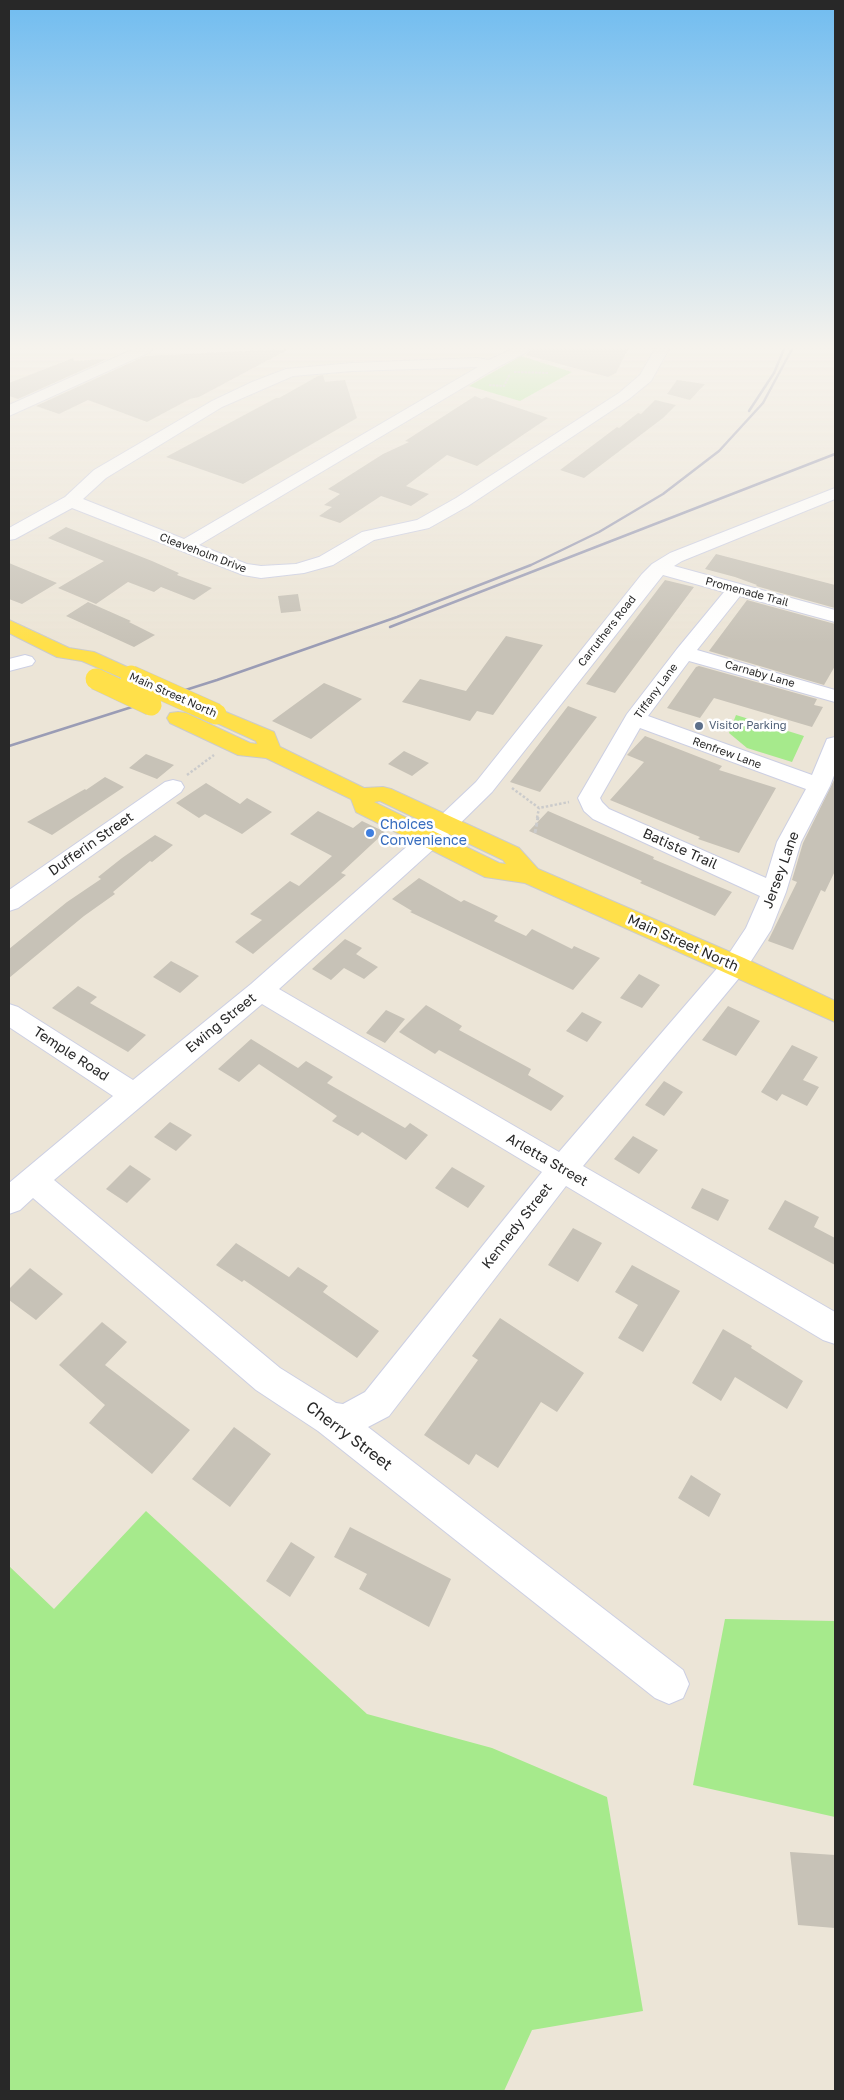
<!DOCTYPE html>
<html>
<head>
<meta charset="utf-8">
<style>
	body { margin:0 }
	#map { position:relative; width:844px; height:2100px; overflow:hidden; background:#ece5d7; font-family:"Golos Text",sans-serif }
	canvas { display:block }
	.frame { position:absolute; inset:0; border:10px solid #282828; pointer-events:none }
</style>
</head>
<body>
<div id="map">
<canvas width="844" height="2100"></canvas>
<div class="frame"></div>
</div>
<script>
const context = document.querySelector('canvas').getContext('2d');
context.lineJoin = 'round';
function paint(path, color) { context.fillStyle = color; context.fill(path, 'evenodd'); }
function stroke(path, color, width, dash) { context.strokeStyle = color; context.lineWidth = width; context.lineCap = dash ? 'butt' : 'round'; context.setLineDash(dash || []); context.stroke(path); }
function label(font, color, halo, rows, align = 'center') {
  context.font = font + ' "Golos Text",sans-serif'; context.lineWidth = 5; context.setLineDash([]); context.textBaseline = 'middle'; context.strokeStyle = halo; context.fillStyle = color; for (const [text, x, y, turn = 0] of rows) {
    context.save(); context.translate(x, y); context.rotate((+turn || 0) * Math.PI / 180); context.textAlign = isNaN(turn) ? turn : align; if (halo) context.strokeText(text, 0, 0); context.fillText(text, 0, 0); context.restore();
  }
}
const green = new Path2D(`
	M521,356L572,372L520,401L469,386Z
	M736,715L804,736L792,762L747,748L729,733Z
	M146,1511L367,1714L492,1748L607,1797L643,2011L532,2030L504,2091H9V1566L54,1609Z
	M725,1619L835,1621V1817L693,1785Z`);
const building = new Path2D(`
	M289,349L199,397L190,399L147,422L88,400L59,414L36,406L145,356Z
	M531,349H628L616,373L608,377L526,355Z
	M73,358L74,361L107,359L18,399L9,396V383Z
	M323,375L325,382L345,380L357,418L243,484L166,457L276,398H279L318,376Z
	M677,380L705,384L690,400L667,394Z
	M475,396L482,399L486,397L548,418L477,466L447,455L406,486L429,494L411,506L381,496L340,523L319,516L332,507L324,505L340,494L328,489L383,454L409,442L405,441Z
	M655,400L676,405L663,418L584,478L560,470L617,427L619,428L638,413L641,414Z
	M66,527L152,561L179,573L177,575L212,588L194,600L161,587L154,592L128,582L96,604L58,588L104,561L48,538Z
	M716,554L835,585V608L756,586L757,585L735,577L705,569Z
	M9,563L57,583L22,604L9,599Z
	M665,580L694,587L615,693L586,684Z
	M298,594L301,611L281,613L278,596Z
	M747,600L835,624V666L824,685L709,651Z
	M88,602L131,621L129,622L155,635L134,647L66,616Z
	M506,636L543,645L493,715L477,711L470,721L402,702L420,679L466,691Z
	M699,666L817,699L814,705L823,707L812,727L714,698L700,718L667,708L696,667Z
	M324,683L362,699L311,739L272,721Z
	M568,706L597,717L540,792L510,782Z
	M645,736L722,766L719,770L776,788L739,853L698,839L700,837L610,800L644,762L627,755Z
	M404,751L429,763L412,776L388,764Z
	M146,754L174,765L157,779L129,768Z
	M105,777L124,787L52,835L27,822L85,789L86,790Z
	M835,778V871L825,892L821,890L793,950L768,941L797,882L792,880L803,843Z
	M206,783L240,804L247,798L272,812L242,834L205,814L199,818L176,803Z
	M318,811L353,828L362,821L385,832L341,873L346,875L253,954L235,942L262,920L250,914L290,881L299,886L332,856L290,834Z
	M548,811L654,857L653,859L732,892L715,916L640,883L642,881L529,831Z
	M155,835L173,845L152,862L150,861L113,892L115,894L84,916L9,978V949L67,902L101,879L98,877L122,858Z
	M419,878L461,902L464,900L498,916L494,921L526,936L532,929L572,949L574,946L600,958L573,990L410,912L412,911L392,899Z
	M345,939L362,948L356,954L378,967L364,979L344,968L331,980L312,969Z
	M171,961L199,976L180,993L153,977Z
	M639,974L660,985L642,1008L620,998Z
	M78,986L97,997L90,1003L146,1035L128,1052L52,1008Z
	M426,1005L462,1026L459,1030L531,1069L528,1075L564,1096L551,1111L439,1050L435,1054L399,1032Z
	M728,1006L760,1021L736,1056L702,1040Z
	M386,1010L405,1019L385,1043L366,1033Z
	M582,1012L602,1022L587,1042L566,1031Z
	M251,1039L298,1068L306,1061L333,1077L327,1083L405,1128L410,1123L428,1135L406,1160L362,1132L358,1136L332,1121L337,1116L259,1064L239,1082L218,1069Z
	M792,1045L818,1057L803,1080L819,1087L807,1106L782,1094L777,1101L761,1092Z
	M664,1081L683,1092L664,1116L645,1105Z
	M170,1122L192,1135L176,1151L154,1137Z
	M633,1136L658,1150L639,1174L614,1159Z
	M130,1165L151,1179L127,1203L106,1189Z
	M452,1167L485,1186L468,1208L435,1188Z
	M702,1188L729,1200L718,1221L691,1208Z
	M785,1200L819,1217L814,1227L835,1238V1265L768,1229Z
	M573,1228L602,1243L578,1282L548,1265Z
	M236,1243L289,1277L298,1267L328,1286L323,1292L379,1331L357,1358L244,1280L242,1282L216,1265Z
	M632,1265L680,1291L643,1352L618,1338L638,1305L615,1292Z
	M30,1268L63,1294L36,1320L9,1300V1289Z
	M500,1318L584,1373L557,1412L541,1402L498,1468L476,1454L469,1465L424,1435L478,1360L472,1356Z
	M102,1322L127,1342L105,1365L190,1430L152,1474L89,1423L105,1405L59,1365Z
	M723,1329L752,1346L751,1348L803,1381L787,1409L735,1377L721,1401L692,1383Z
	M234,1427L271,1454L230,1507L192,1479Z
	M691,1475L721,1494L709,1517L678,1498Z
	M350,1527L451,1579L429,1627L359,1589L367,1574L334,1557Z
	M291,1542L315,1557L290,1597L266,1581Z
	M790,1852L835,1855V1928L798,1925Z`);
const pathFar2 = new Path2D(`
	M514,372L548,373
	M489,385L504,386L510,374`);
const pathFar1 = new Path2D(`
	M187,775L214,755
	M512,788L539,808L569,802
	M537,818L539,808`);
const path = new Path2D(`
	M535,833L538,817`);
const minor = new Path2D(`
	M134,349H152L150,352L9,416V405Z
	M512,349H529L527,352L496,368L199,545L247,564L261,566L296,564L319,557L362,532L417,520L456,498L619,393L640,375L655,349H669L651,381L629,399L468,506L429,528L374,540L333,565L304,573L261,578L243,575L72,508L15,539L9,540V528L65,497L94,470L212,401L252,382L286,369L352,363L477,358L489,360ZM478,367L184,539L83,499L106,478L222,407L293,376L352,371Z
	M835,488V499L682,561L674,566L835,610V622L740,596L697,650L835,690V702L689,661L648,716L812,775L827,739L835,737V773L830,786L801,842L786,892L771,930L744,972L583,1166L835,1312V1344L823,1340L566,1186L389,1416L368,1427L683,1670L689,1684L683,1698L669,1704L655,1698L318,1431L256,1390L33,1198L20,1210L9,1214V1183L113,1096L9,1027V1004L18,1007L133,1080L251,984L421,834L476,782L642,574L652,564L670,553ZM663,575L724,592L677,649L627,714L578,798L584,811L593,819L760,896L746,928L726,958L559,1152L279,989L437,846L492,792ZM640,728L806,789L777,842L766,878L609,809L602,802L600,798ZM262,1004L542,1172L365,1392L343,1404L336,1403L280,1368L54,1180Z
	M25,655L32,657L35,661L32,665L9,671V659Z
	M173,780L181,782L184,787L181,792L18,908L9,911V890L165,782Z`);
const major = new Path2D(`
	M9,620L69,648L94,652L138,672L141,676L138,680L131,682L82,661L57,657L9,633Z
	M216,708L274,732L280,747L364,788L383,787L391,789L519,848L538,869L744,958L835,1001V1022L525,883L485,877L356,812L351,799L266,758L238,755L170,723L167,718L170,713L178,712L186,713L250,743L257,744L256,741L208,719L205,714L208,709ZM380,801L503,860L506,864L499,863L374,802Z`);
const rail = new Path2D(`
	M749,411L774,373L784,349
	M390,627L835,454
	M9,746L217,680L397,617L531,565L599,532L663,494L719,451L763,403L792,349`);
const majorBridge = new Path2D(`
	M131,676L216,714
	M96,679L151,705`);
const markers = [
	[699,726,5,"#5c6f8a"],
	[370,833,5,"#3f7fe0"]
];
const farStreetnames = [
	["Cleaveholm Drive",203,553,21],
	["Promenade Trail",747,592,15],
	["Carruthers Road",607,631,-52],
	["Carnaby Lane",760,674,16],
	["Tiffany Lane",656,691,-54],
	["Main Street North",173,695,24],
	["Renfrew Lane",727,753,20]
];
const farServicenames = [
	["Visitor Parking",709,726]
];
const shopNames = [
	["Choices",380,825],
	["Convenience",380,841]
];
const streetNames = [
	["Dufferin Street",91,844,-35],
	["Batiste Trail",680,849,24],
	["Jersey Lane",781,870,-70],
	["Main Street North",683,943,24],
	["Ewing Street",221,1023,-39],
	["Temple Road",71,1054,33],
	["Arletta Street",547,1160,30],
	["Kennedy Street",517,1226,-52]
];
const nearStreetnames = [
	["Cherry Street",349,1436,37]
];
paint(green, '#a6ea8c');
paint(building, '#c7c2b7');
stroke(minor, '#cccfe3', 2);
stroke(major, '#cbcbcb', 2);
stroke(pathFar2, '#cbcbcb', 2, [2.5, 1]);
stroke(pathFar1, '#cbcbcb', 2.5, [2.5, 2]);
stroke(path, '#cbcbcb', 3, [4, 2.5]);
paint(minor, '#fff');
paint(major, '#ffe04a');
stroke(rail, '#9a9cb5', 2.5);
stroke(majorBridge, '#cbcbcb', 22, []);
stroke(majorBridge, '#ffe04a', 21);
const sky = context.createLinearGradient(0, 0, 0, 643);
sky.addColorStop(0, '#70bcf0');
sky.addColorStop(0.54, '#f6f3ed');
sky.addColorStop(1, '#f6f3ed00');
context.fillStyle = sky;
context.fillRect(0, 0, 844, 643);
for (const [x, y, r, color] of markers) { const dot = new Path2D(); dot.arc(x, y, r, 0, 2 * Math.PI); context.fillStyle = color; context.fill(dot); stroke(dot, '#fff', 2); }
label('11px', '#282828', '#fff', farStreetnames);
label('11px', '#4e5e75', '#fff', farServicenames, 'left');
label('14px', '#366cbe', '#fff', shopNames, 'left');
label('14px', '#282828', '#fff', streetNames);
label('16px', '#282828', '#fff', nearStreetnames);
</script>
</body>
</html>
